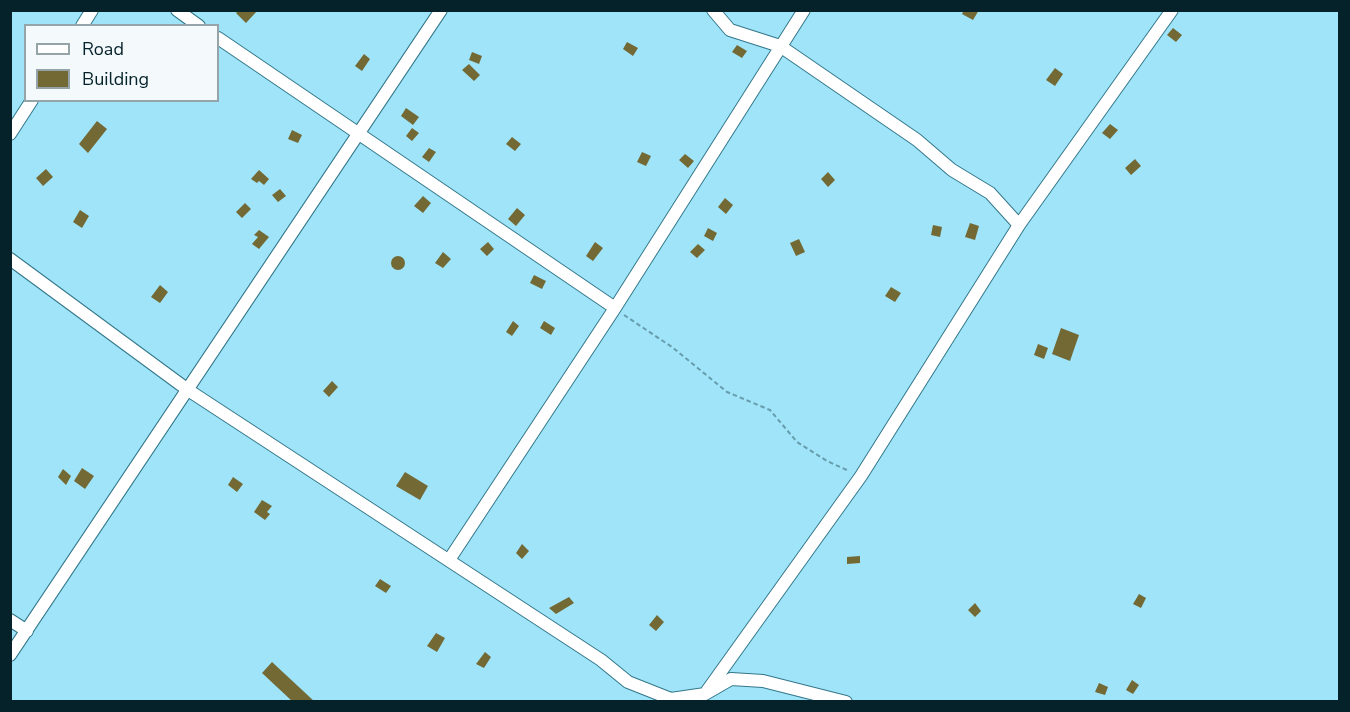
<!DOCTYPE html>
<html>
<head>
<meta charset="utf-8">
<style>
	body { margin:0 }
	#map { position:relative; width:1350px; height:712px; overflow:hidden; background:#a0e4f9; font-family:"Nunito Sans",sans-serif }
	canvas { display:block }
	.frame { position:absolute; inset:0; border:12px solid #05222a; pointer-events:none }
	.legend { position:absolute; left:24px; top:24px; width:195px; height:78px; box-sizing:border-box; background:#f4fafc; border:2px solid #94a4a8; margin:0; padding:8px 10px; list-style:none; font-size:18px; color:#05222a }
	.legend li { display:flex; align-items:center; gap:12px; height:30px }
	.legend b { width:30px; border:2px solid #94a4a8 }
</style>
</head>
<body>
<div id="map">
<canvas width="1350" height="712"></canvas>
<div class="frame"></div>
<ul class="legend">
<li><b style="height:8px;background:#fff"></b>Road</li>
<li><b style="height:16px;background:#736935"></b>Building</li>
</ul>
</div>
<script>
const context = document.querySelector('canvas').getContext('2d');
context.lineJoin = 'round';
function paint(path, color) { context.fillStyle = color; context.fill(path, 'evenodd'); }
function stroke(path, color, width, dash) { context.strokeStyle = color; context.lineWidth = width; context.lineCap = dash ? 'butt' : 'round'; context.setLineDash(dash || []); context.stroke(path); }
const building = new Path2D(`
	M239,10H258L246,23L236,13Z
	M964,10H979L973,20L962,14Z
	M1173,28L1182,35L1176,42L1167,35Z
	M627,42L638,48L633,56L623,49Z
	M737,45L747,51L742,58L732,52Z
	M472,52L482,56L479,64L469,60Z
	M364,54L370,59L362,71L355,66Z
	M469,64L480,75L474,81L462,70Z
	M1055,68L1063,74L1055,86L1046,80Z
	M406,108L419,117L413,125L401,116Z
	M97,121L107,129L88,153L79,144Z
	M1110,124L1118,130L1110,139L1102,133Z
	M412,128L419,133L412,141L406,136Z
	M292,130L302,135L298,143L288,139Z
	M512,137L521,144L515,151L506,144Z
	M429,148L436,152L429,162L422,157Z
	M642,152L651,156L646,166L637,162Z
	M685,154L694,161L688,168L679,160Z
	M1135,159L1141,166L1131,175L1125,168Z
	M46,169L53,177L43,186L36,178Z
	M259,170L269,179L264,185L259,181L257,183L251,179Z
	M828,172L835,180L828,187L821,179Z
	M280,189L286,196L278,202L272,195Z
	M423,196L431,203L423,213L414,206Z
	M725,198L733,205L726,214L718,207Z
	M245,203L251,209L242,218L236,212Z
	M517,208L525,215L516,226L508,219Z
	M80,210L89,216L82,228L73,222Z
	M970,223L979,226L975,240L965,237Z
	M933,225L942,227L940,237L931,235Z
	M708,228L717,233L713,241L704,236Z
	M259,230L269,237L259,249L252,244L258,237L254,235Z
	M799,239L805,252L796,256L790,243Z
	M488,242L494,249L487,256L480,249Z
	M595,242L603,248L593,261L586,256Z
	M698,244L705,250L697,258L690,252Z
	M443,252L451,259L443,268L435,263Z
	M391 263a7 7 0 1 1 14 0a7 7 0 1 1-14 0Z
	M534,275L546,281L542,289L530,283Z
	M160,285L168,292L160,303L151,297Z
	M891,287L901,293L895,302L885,296Z
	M513,321L519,326L512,336L506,332Z
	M544,321L555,328L551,335L540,328Z
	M1061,328L1079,335L1070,361L1052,354Z
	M1038,344L1048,348L1044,359L1034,355Z
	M332,381L338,387L329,397L323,391Z
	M82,468L94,476L85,489L74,481Z
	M63,469L71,476L66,485L58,477Z
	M405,472L428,486L420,500L396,486Z
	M233,477L243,484L237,492L228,485Z
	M262,500L272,506L267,512L270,514L265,520L254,512Z
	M522,544L529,551L522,559L516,553Z
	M860,556V563L847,564V557Z
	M380,579L391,586L386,593L375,586Z
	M1139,594L1146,598L1141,608L1133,604Z
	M569,597L574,603L556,614L549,608Z
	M975,603L981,611L975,617L968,610Z
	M657,615L664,622L656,631L649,625Z
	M436,633L445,638L437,652L427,646Z
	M485,652L491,657L484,668L476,664Z
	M272,662L315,702H293L262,673Z
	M1132,680L1139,685L1133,694L1126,690Z
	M1099,683L1108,687L1105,695L1095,692Z`);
const path = new Path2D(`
	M624,315L672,347L727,392L770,410L797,442L827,461L849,471`);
const street = new Path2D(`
	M177,10L199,26
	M713,10L730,30L780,46L917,140L952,170L990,193L1019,225
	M82,26L92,10
	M218,38L615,308
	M10,134L32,100
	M10,259L188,390L601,660L628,682L671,699L705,694L731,679L763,681L846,702
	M449,560L615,308L804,10
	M10,620L27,631
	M10,655L441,10
	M707,691L861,476L1019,225L1172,10`);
paint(building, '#736935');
stroke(street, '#337789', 14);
stroke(path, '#669cac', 2, [4.5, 3]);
stroke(street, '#fff', 12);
</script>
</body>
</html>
